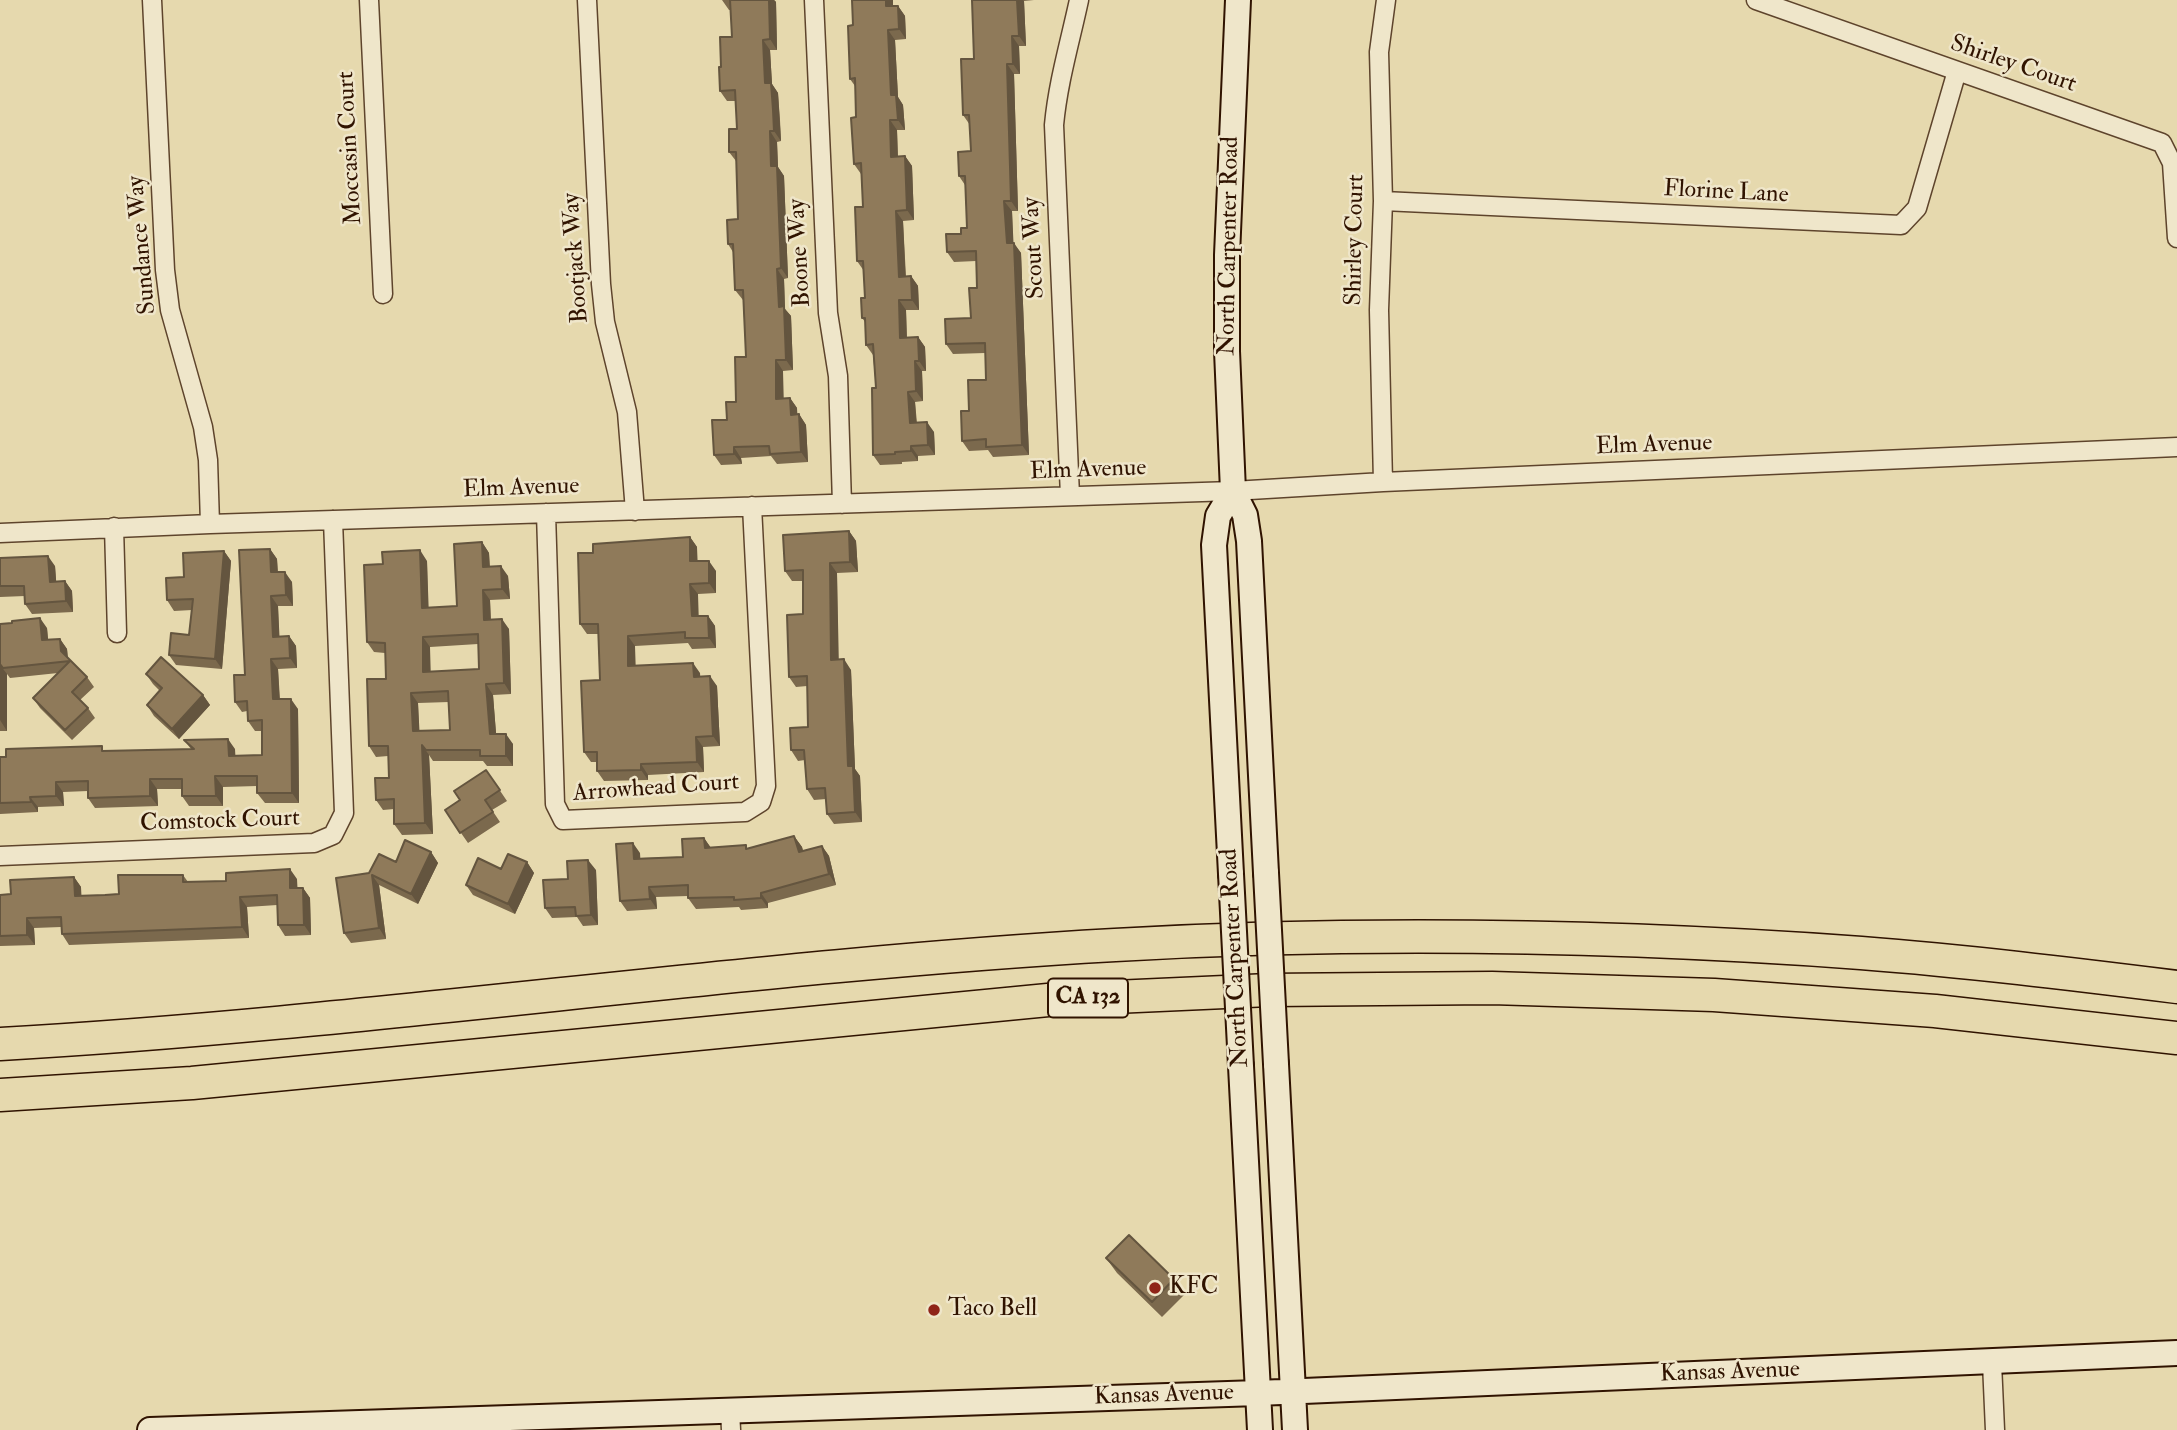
<!DOCTYPE html>
<html>
<head>
<meta charset="utf-8">
<style>
	body { margin:0 }
	canvas { display:block; background:#e6d9ae }
</style>
</head>
<body>
<canvas width="2177" height="1430"></canvas>
<script>
const context = document.querySelector('canvas').getContext('2d');
context.lineJoin = 'round';
function stroke(path, color, width, dash) { context.strokeStyle = color; context.lineWidth = width; context.lineCap = dash ? 'butt' : 'round'; context.setLineDash(dash || []); context.stroke(path); }
function paint(path, color) { context.fillStyle = color; context.fill(path, 'evenodd'); }
function label(font, color, halo, rows, align = 'center') {
  context.font = font + ' "IM FELL Double Pica",serif'; context.lineWidth = 5; context.setLineDash([]); context.textBaseline = 'middle'; context.strokeStyle = halo; context.fillStyle = color; for (const [text, x, y, turn = 0] of rows) {
    context.save(); context.translate(x, y); context.rotate((+turn || 0) * Math.PI / 180); context.textAlign = isNaN(turn) ? turn : align; if (halo) context.strokeText(text, 0, 0); context.fillText(text, 0, 0); context.restore();
  }
}
const street = new Path2D(`
	M152,0L165,270L170,310L203,427L208,460L210,524
	M369,0L383,294
	M587,0L601,284L605,322L627,412L635,511
	M814,0L828,313L838,376L842,504
	M1756,0L2162,143L2172,163L2177,238
	M1383,201L1901,225L1917,208L1957,71
	M1383,482L1379,310L1383,201L1379,52L1386,0
	M1070,496L1054,125C1058,82 1070,42 1079,0
	M546,513L555,804L563,820L745,812L761,802L766,786L752,506
	M114,527L117,633
	M0,533L210,524L1233,491L1383,482L2177,447
	M0,856L314,843L333,835L344,813L333,520
	M1992,1363L1995,1430
	M730,1410L731,1430`);
const secondary = new Path2D(`
	M1238,0L1227,255V351L1233,491L1245,515L1249,541L1266,873
	M1231,874L1214,545L1218,516L1233,491
	M1276,1064L1295,1430
	M1241,1066L1260,1430
	M150,1430L1258,1393L2177,1353`);
const highway = new Path2D(`
	M0,1044C373,1023 742,966 1115,945C1364,931 1612,935 1861,953C1966,961 2072,974 2177,987
	M0,1095L192,1083L1048,1000L1269,990L1492,988L1714,995L1935,1011L2177,1038`);
const secondaryBridge = new Path2D(`
	M1266,873L1276,1064
	M1231,874L1241,1066`);
const wall = new Path2D(`
	M722,0H774L776,2L777,50H770L772,84L778,93L780,120L781,141L777,142L778,167L784,176L788,278L784,279L785,309L791,316L793,370L783,371V399L790,398L797,408V414H799L806,425L808,462L777,464L771,456L741,458L742,464L721,465L714,455L727,420L736,402L746,357L743,300L735,290L733,252L728,244L738,219L736,161L729,152L737,129L736,101H727L720,91L721,67L732,37L731,10H729Z
	M852,0H893V6H898L905,16L906,39L895,40L898,97L903,105L905,130H897L898,156H905L912,166L914,220L903,221L906,277L911,276L918,286L919,310H906L907,338L918,337L925,347L926,371H922L923,401L915,402L917,423L934,432L935,455L918,456V461L902,462V464L880,465L873,455L876,388L873,355L866,345V323L862,318L865,298L864,271L857,261L863,207L861,174L854,164L856,117L855,86L850,79L853,25Z
	M972,0H1034L1024,1L1026,46H1019L1020,74H1014L1018,211H1012L1013,243L1021,253L1029,455L993,457L988,450L969,451L962,441L969,411L986,380L985,353L953,354L946,344L971,318L977,288L976,261L954,262L947,252L967,228L965,185L959,176L971,151L970,125L963,115L974,59Z
	M849,531L856,541L858,572L837,573L838,660L851,670L855,769L860,776L862,822L834,824L827,814L826,799L814,800L807,789L805,760L798,761L791,750L808,727L807,686L796,687L789,677L803,614V581H792L785,571Z
	M690,537L697,547V561L716,571V593L698,594V616H708L715,626L716,648L692,649L688,643L635,646V665L700,673V677L717,686L720,746L703,747L704,772L648,775V780L604,781L597,771V762H591L584,752L600,680L598,634H587L580,624L593,553Z
	M482,542L489,553L490,567L508,576L510,599L490,600L491,620L509,629L511,694L493,695L496,734L513,744V766H487L483,761H433L429,755L433,834L402,835L394,824V809L383,810L376,800L389,778L388,756L376,757L369,746L386,679L385,653L374,652L367,642L427,561L428,608L457,606ZM478,644L479,669L430,672V647ZM449,702L450,730L419,731L418,703Z
	M270,549L277,559L278,572L292,582L293,606H278L279,637L289,636L296,646L297,668L278,669L280,699L298,709L299,803H265L257,793V786L223,787V806H189L182,796V789H157L158,806L95,808L88,798V791L63,792L64,806L38,807V812L0,814V757L105,751L191,749L184,740L235,749V756L262,755V731H255L248,721L247,711L242,712L235,702L245,675Z
	M224,551L231,561L222,669L176,665L169,655L189,635L192,610L174,611L167,600L184,577Z
	M0,558L55,566L56,581H65L72,591L73,612L32,614L25,604V596L0,597Z
	M0,624L47,628L48,640L60,639L67,649L68,658L87,677L94,687L80,700L88,708L95,718L72,740L40,708L33,698L58,673L10,678L7,674V731H0Z
	M146,674L203,695L210,705L179,739L154,716L147,705L160,691L153,684Z
	M486,770L507,801L492,810L500,822L468,843L445,810L460,800Z
	M794,836L802,847L803,851L822,846L829,856L836,885L768,903V908L741,910L739,907L696,909L688,898V896L656,897L657,909L627,911L620,901L640,853V858L683,857L704,838L711,848L748,849Z
	M431,852L438,863L418,904L379,885L386,939L351,943L344,933L369,873L396,862Z
	M527,862L534,873L515,914L473,895L466,885L501,869Z
	M596,870L598,925L583,926L577,917L552,918L545,908L568,879Z
	M183,875L188,882L297,879V888H303L310,898L311,935L285,936L278,925L277,905L247,907L249,938L69,945L62,934L61,927L34,928L35,945L0,946V895L11,894L74,877L81,887V896L119,894Z
	M1106,1258L1174,1279L1185,1294L1162,1317L1117,1273Z`);
const shadedWall = new Path2D(`
	M769,0H774L776,2L777,50L770,39Z
	M886,0H893V17L886,6Z
	M1017,0H1023L1024,1L1026,46L1019,36Z
	M898,6L905,16L906,39L899,29Z
	M888,30L895,40L898,97L903,105L905,130L898,120L891,95Z
	M1012,36L1019,46L1020,74L1013,64Z
	M763,40L770,50L772,84L778,93L781,141L774,131L765,83Z
	M1007,64L1014,74L1018,211L1011,201Z
	M890,120L897,130L898,167L891,157Z
	M770,131L777,142L778,167L784,176L788,278L781,268L771,166Z
	M905,156L912,166L914,220L907,210Z
	M1004,201L1012,211L1014,254L1007,243Z
	M896,211L903,221L906,287L899,277Z
	M1014,243L1021,253L1029,455L1022,445Z
	M777,269L784,279L785,309L791,316L793,370L786,360L779,307Z
	M911,276L918,286L919,310L912,300Z
	M899,300L906,310L907,348L900,338Z
	M918,337L925,347L926,371L919,361Z
	M776,360L783,371L784,409L776,399Z
	M915,361L922,371L923,401L916,391Z
	M908,392L915,402L917,433L910,423Z
	M790,398L797,408L798,425L791,415Z
	M799,414L806,425L808,462L801,452Z
	M927,422L934,432L935,455L928,445Z
	M911,446L918,456V461L911,451Z
	M734,447L741,458L742,464L734,454Z
	M849,531L856,541L858,572L850,562Z
	M690,537L697,547L698,571L690,561Z
	M482,542L489,553L490,577L483,567Z
	M270,549L277,559L278,582L271,572Z
	M420,550L427,561L429,618L422,608Z
	M224,551L231,561L222,669L215,659Z
	M48,556L55,566L57,592L50,582Z
	M709,561L716,571V593L709,583Z
	M830,563L837,573L839,670L831,660Z
	M501,566L508,576L510,599L502,589Z
	M285,572L292,582L293,606L286,595Z
	M65,581L72,591L73,612L66,601Z
	M690,584L698,594L699,626L692,616Z
	M483,590L490,600L491,630L484,620Z
	M271,596L278,606L280,647L273,637Z
	M708,616L715,626L716,648L709,638Z
	M40,618L47,628L49,650L42,640Z
	M502,619L509,629L511,694L504,683Z
	M289,636L296,646L297,668L290,658Z
	M628,636L635,646L636,676L628,666Z
	M423,637L430,647L431,682L423,672Z
	M60,639L67,649L68,661L61,651Z
	M271,659L278,669L280,710L273,699Z
	M844,659L851,670L855,769L860,776L862,822L855,812L848,766Z
	M693,663L700,673L701,687L694,677Z
	M0,665L7,674V731L0,720Z
	M710,676L717,686L720,746L713,736Z
	M486,684L493,695L497,745L490,734Z
	M411,693L418,703L420,741L413,731Z
	M203,695L210,705L179,739L172,729Z
	M291,699L298,709L299,803L292,793Z
	M506,734L513,744V766L506,756Z
	M696,737L703,747L704,772L697,762Z
	M228,739L235,749L236,766L229,756Z
	M422,745L429,755L433,834L425,823Z
	M641,764L648,775V780L641,770Z
	M215,776L223,787V806L216,796Z
	M150,779L157,789L158,806L150,796Z
	M56,782L63,792L64,806L56,796Z
	M30,797L38,807V812L31,802Z
	M794,836L802,847L806,862L799,852Z
	M704,838L711,848H705Z
	M633,843L640,853L641,869L634,859Z
	M822,846L829,856L836,885L829,874Z
	M431,852L438,863L418,904L411,894Z
	M588,860L596,870L598,925L591,915Z
	M527,862L534,873L515,914L508,904Z
	M290,869L297,879L298,898L290,888Z
	M372,875L379,885L386,939L379,928Z
	M74,877L81,887L82,906L75,896Z
	M649,887L656,897L657,909L650,899Z
	M303,888L310,898L311,935L304,925Z
	M761,893L768,903V908L761,898Z
	M240,897L247,907L249,938L242,927Z
	M27,918L34,928L35,945L27,935Z`);
const building = new Path2D(`
	M730,0H769L770,39L763,40L765,83H771L773,110L774,131H770L771,166H777L781,268L777,269L779,307L784,306L786,360H776V399L790,398L791,415L799,414L801,452L770,454L769,446L734,447V454L714,455L712,420H727L726,402H736L735,357H746L743,290H735L733,244H728L727,220L738,219L736,152H729V129H737L735,90L720,91L719,67H721L720,37H732Z
	M852,0H886V6H898L899,29L888,30L891,95H896L898,120H890L891,157L905,156L907,210L896,211L899,277L911,276L912,300H899L900,338L918,337L919,361H915L916,391L908,392L910,423L927,422L928,445L911,446V451L895,452V454L873,455L872,388H876L873,344L866,345L865,318H862L861,298H865L863,261H857L855,207H863L861,163L854,164L851,118L856,117L855,78L850,79L848,26L853,25Z
	M972,0H1017L1019,36H1012L1013,64H1007L1011,201H1004L1007,243H1014L1022,445L986,447V439L962,441L961,411H969L968,380H986L985,343L946,344L945,319L971,318L969,288H977L976,251L947,252L946,234H961V228H967L965,176H959L958,152L971,151L969,115H963L961,59H974Z
	M849,531L850,562L830,563L831,660L844,659L848,766H853L855,812L827,814L825,788L807,789L804,750H791L790,728L808,727L807,676L789,677L787,615L803,614V570L785,571L783,535Z
	M690,537V561H709V583L690,584L692,616H708L709,638H685V632L628,636V666L693,663L694,677L710,676L713,736L696,737L697,762L641,764V770L597,771V752H584L581,681L600,680L598,624H580L578,553H593V544Z
	M482,542L483,567L501,566L502,589L483,590L484,620L502,619L504,683L486,684L490,734H506V756H480V750H426L422,745L425,823L394,824V799L376,800L375,778H389L388,746H369L367,679H386L385,643L367,642L364,565L383,564L382,552L420,550L422,608L457,606L454,544ZM478,634L479,669L423,672V637ZM448,691L450,730L413,731L411,693Z
	M270,549L271,572H285L286,595L271,596L273,637L289,636L290,658L271,659L273,699H291L292,793H257V776H215L216,796H182V779H150V796L88,798V781L56,782V796L30,797L31,802L0,803V757H6V749L102,746V751L194,749L184,740L228,739L229,756L262,755V720L248,721L247,701L235,702L234,675H245L239,550Z
	M224,551L215,659L169,655L171,633L189,635L193,599L167,600L166,578L184,577L183,553Z
	M48,556L50,582L65,581L66,601L25,604L24,586H0V558Z
	M40,618L42,640L60,639L61,651L87,677L72,692L88,708L65,730L33,698L70,661L3,668L0,664V624L12,623V621Z
	M161,657L203,695L172,729L147,705L162,688L146,674Z
	M486,770L500,790L485,800L493,812L460,833L445,810L460,800L454,791Z
	M794,836L799,852L822,846L829,874L761,893V898L734,900V897L688,898V885L649,887L650,899L620,901L616,844L633,843L634,859L683,857L682,839L704,838L705,848L746,845V849Z
	M405,840L431,852L411,894L372,875L379,928L344,933L336,878L369,873L379,854L396,862Z
	M508,854L527,862L508,904L466,885L478,858L501,869Z
	M588,860L591,915L576,916L575,907L545,908L543,880L568,879L567,861Z
	M290,869V888H303L304,925H278L277,895L240,897L242,927L62,934L61,917L27,918V935L0,936V895L11,894L10,880L74,877L75,896L105,895L119,894L118,875H183V882L226,881V873Z
	M1129,1235L1174,1279L1152,1302L1106,1258Z`);
const markers = [
	[1155,1288,7,"#8f2418"],
	[934,1310,7,"#8f2418"]
];
const shields = [
	[1088,998,80]
];
const shieldNames = [
	["CA 132",1088,998]
];
const streetNames = [
	["Shirley Court",2013,65,19],
	["Moccasin Court",351,148,-93],
	["Florine Lane",1726,193,3],
	["Shirley Court",1356,240,-89],
	["Sundance Way",143,245,-95],
	["North Carpenter Road",1230,246,-89],
	["Scout Way",1035,248,-93],
	["Boone Way",801,253,-93],
	["Bootjack Way",577,258,-94],
	["Elm Avenue",1654,446,-2],
	["Elm Avenue",1088,471,-2],
	["Elm Avenue",521,489,-2],
	["Arrowhead Court",656,789,-4],
	["Comstock Court",220,822,-2],
	["North Carpenter Road",1236,958,-93],
	["Kansas Avenue",1730,1373,-2],
	["Kansas Avenue",1164,1396,-2]
];
const poiNames = [
	["KFC",1169,1288],
	["Taco Bell",948,1310]
];
stroke(street, '#5e442c', 21);
stroke(secondary, '#301300', 28);
stroke(highway, '#301300', 35);
stroke(street, '#efe6ca', 18);
stroke(secondary, '#efe6ca', 24);
stroke(highway, '#e6d9ae', 32);
stroke(secondaryBridge, '#301300', 28, []);
stroke(secondaryBridge, '#efe6ca', 24);
paint(wall, '#7b694d');
paint(shadedWall, '#64553f');
paint(building, '#8f7a5a');
stroke(building, '#64553f', 2);
for (const [x, y, r, color] of markers) { const dot = new Path2D(); dot.arc(x, y, r, 0, 2 * Math.PI); context.fillStyle = color; context.fill(dot); stroke(dot, '#efe6ca', 2.5); }
for (const [x, y, w] of shields) { const box = new Path2D(); box.roundRect(x - w / 2, y - 19.5, w, 39, 5); context.fillStyle = '#efe6ca'; context.fill(box); stroke(box, '#301300', 2); }
label('bold 23px', '#301300', null, shieldNames);
label('24px', '#301300', '#efe6ca', streetNames);
label('24px', '#301300', '#efe6ca', poiNames, 'left');
</script>
</body>
</html>
